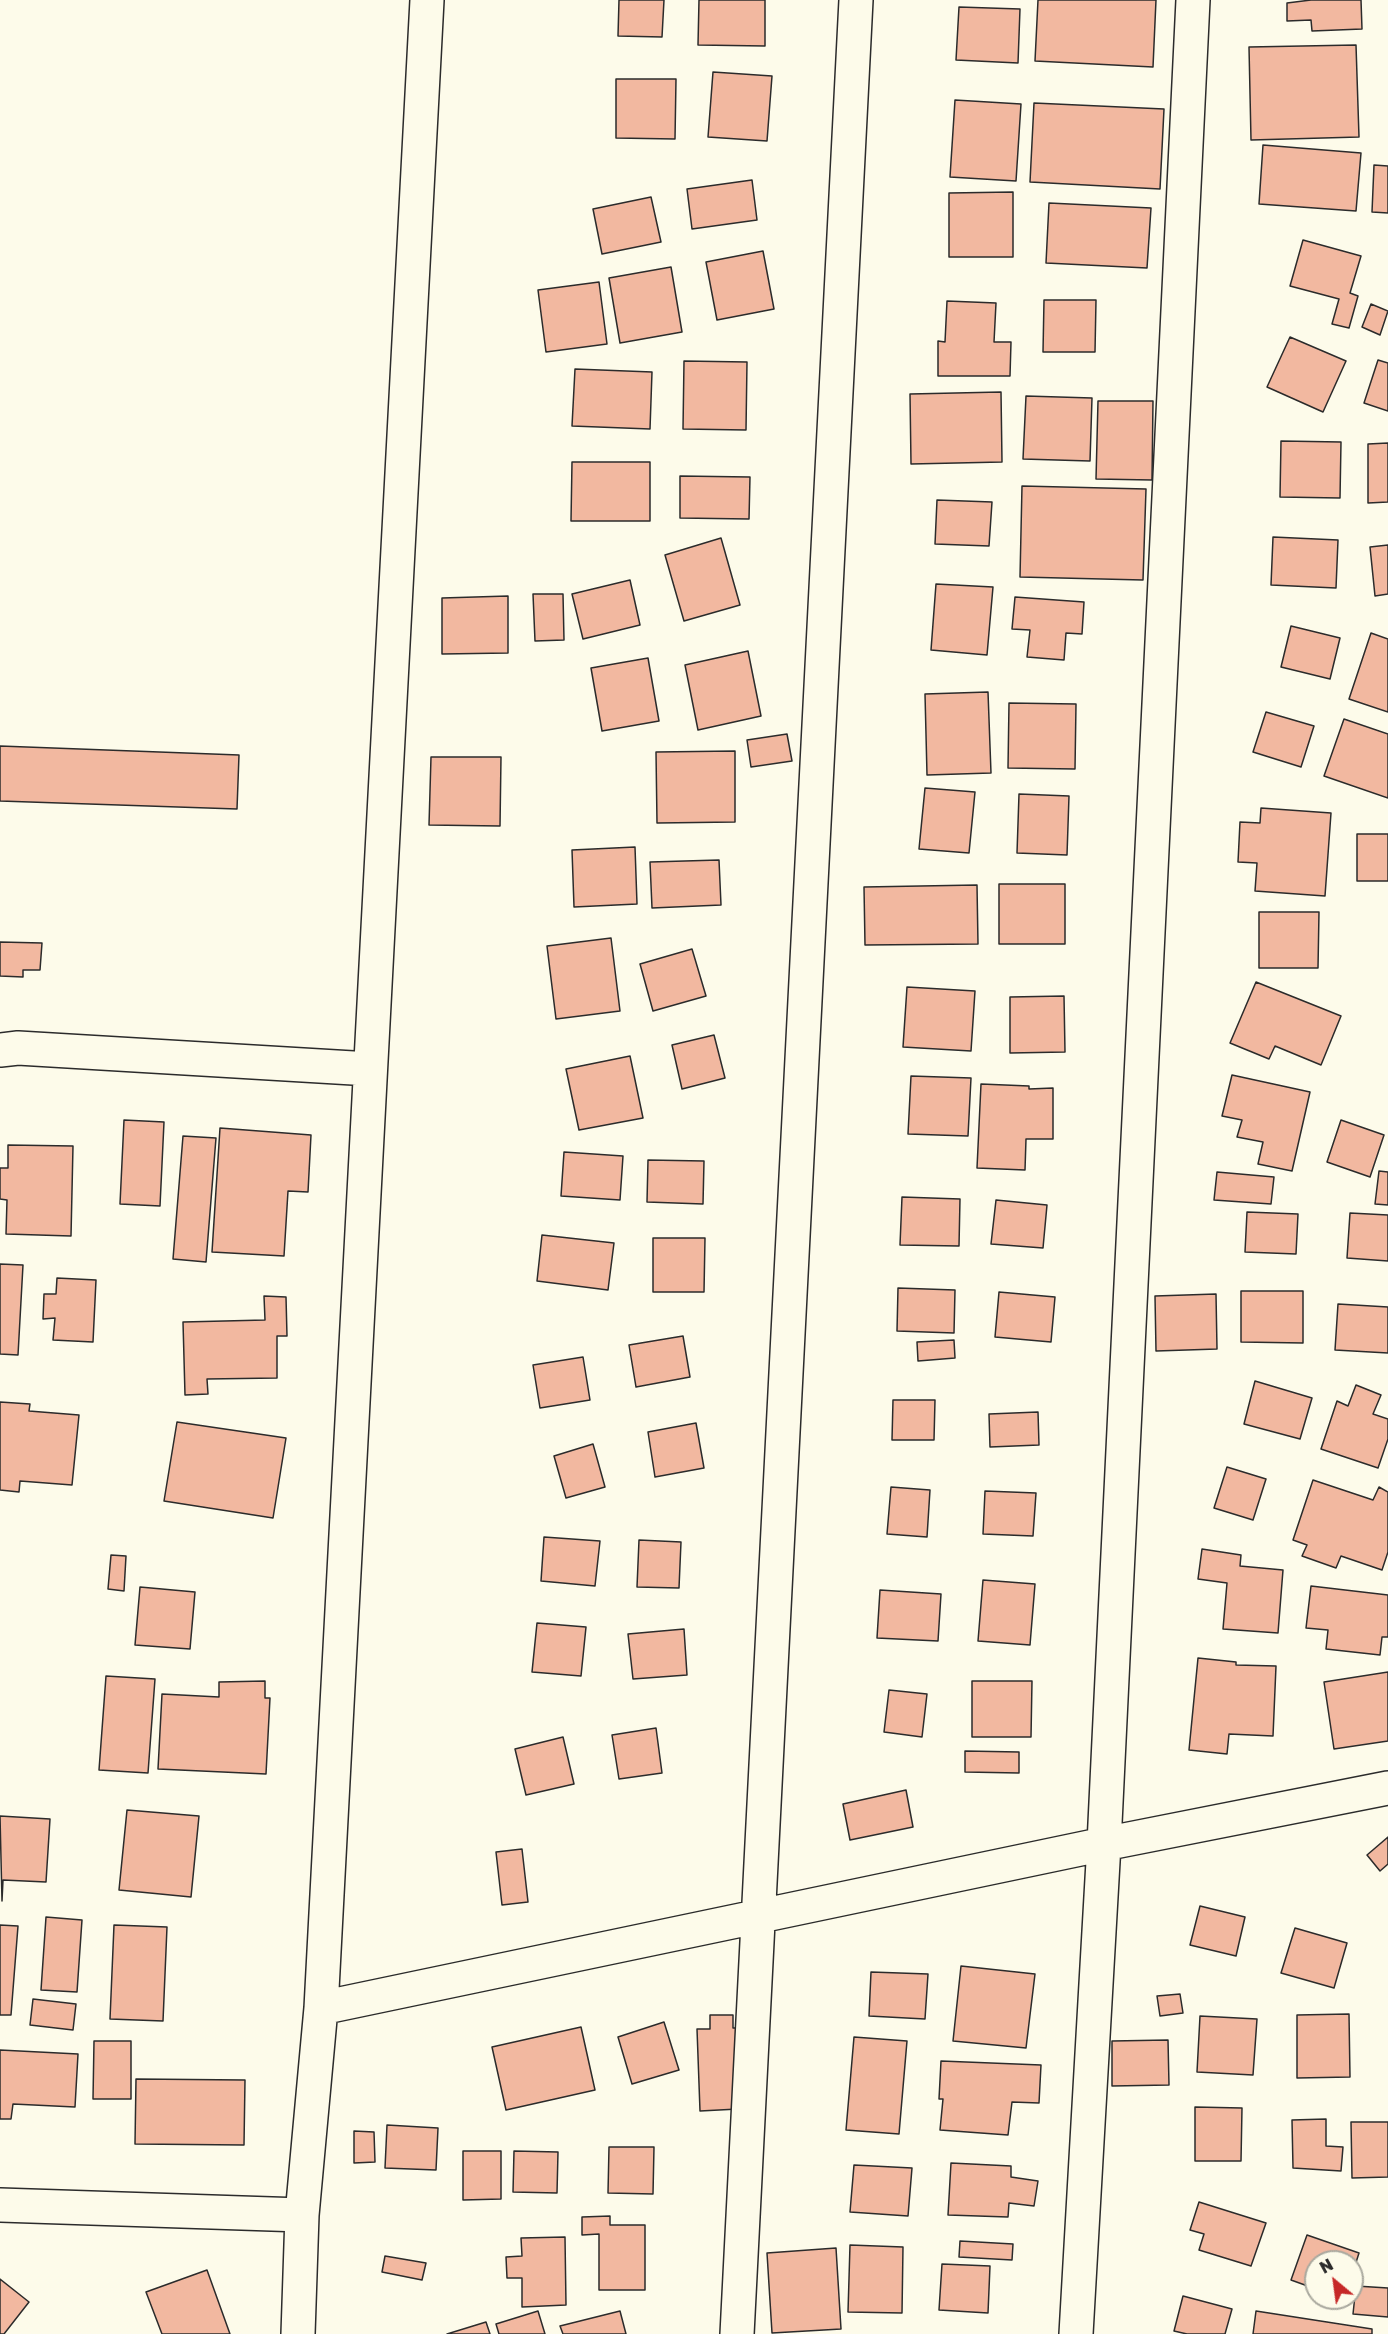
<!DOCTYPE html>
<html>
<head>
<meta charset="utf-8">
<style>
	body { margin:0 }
	#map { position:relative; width:1388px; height:2334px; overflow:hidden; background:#fdfbea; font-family:"Golos Text",sans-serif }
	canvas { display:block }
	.north { position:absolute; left:1304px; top:2250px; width:60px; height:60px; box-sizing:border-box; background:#fdfbea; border:2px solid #a9a89e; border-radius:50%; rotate:331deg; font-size:16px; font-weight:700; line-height:24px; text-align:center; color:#2b2b2b }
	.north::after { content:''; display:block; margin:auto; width:21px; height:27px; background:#c62828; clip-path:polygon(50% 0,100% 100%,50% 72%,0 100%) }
</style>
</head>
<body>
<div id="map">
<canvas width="1388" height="2334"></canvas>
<div class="north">N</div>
</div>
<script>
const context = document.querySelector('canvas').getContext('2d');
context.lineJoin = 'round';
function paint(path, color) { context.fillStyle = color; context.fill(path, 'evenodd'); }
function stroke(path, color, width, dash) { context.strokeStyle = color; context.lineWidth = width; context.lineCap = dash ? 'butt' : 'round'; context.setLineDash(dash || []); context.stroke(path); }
const building = new Path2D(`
	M619,0H664L662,37L618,36Z
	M699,0H765V46L698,45Z
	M1038,0H1156L1153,67L1035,61Z
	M1311,0H1361L1362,29L1312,31L1311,20L1287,21V3Z
	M959,7L1020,9L1018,63L956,60Z
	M1356,45L1359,137L1251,140L1249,47Z
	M713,72L772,76L767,141L708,137Z
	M616,79H676L675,139L616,138Z
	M955,100L1021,104L1016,181L950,177Z
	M1034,103L1164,109L1160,189L1030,182Z
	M1263,145L1361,153L1356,211L1259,204Z
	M1374,165L1388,166V213L1372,212Z
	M752,180L757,220L692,229L687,189Z
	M1013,192V257H949V193Z
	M651,197L661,242L602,254L593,209Z
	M1049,203L1151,208L1147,268L1046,263Z
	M1303,240L1361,256L1350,293L1358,296L1349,328L1332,324L1339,299L1290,286Z
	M763,251L774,309L717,320L706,262Z
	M671,267L682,332L620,343L609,278Z
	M599,282L607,344L546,352L538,290Z
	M1044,300H1096L1095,352H1043Z
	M947,301L996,303L994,342H1011L1010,376H938V341L945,342Z
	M1371,304L1388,311L1380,335L1362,327Z
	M1290,337L1346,361L1323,412L1267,387Z
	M1378,360L1388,363V411L1364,403Z
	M684,361L747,362L746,430L683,429Z
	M575,369L652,372L650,429L572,426Z
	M1001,392L1002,462L911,464L910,394Z
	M1026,396L1092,398L1090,461L1023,459Z
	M1098,401H1153L1152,480L1096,479Z
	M1281,441L1341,442L1340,498L1280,497Z
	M1388,443V502L1368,503V444Z
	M572,462H650V521H571Z
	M680,476L750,477L749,519L680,518Z
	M1022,486L1146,489L1143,580L1020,577Z
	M937,500L992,502L989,546L935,544Z
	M1273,537L1338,540L1336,588L1271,585Z
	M721,538L740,605L684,621L665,555Z
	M1388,545V594L1375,596L1370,547Z
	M630,580L640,625L583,639L572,594Z
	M936,584L993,587L987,655L931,650Z
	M533,594H563L564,640L535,641Z
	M508,596V653L442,654V598Z
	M1015,597L1084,602L1082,634L1066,633L1064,660L1027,657L1030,630L1012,629Z
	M1291,626L1340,638L1330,679L1281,667Z
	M1371,633L1388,639V712L1349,699Z
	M748,651L761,716L698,730L685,665Z
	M648,658L659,721L602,731L591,668Z
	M988,692L991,773L927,775L925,694Z
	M1009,703L1076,704L1075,769L1008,768Z
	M1266,712L1314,726L1301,767L1253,752Z
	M1344,719L1388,734V798L1324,776Z
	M787,734L792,761L751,767L747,740Z
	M0,746L239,755L237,809L0,801Z
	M735,751V822L657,823L656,752Z
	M431,757H501L500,826L429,825Z
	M925,788L975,792L969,853L919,849Z
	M1019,794L1069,796L1067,855L1017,853Z
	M1261,808L1331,813L1325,896L1255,891L1257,863L1238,862L1240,822L1260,823Z
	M1357,834H1388V881H1357Z
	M635,847L637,904L574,907L572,850Z
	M719,860L721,905L652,908L650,862Z
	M999,884H1065V944H999Z
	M977,885L978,944L865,945L864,887Z
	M1259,912H1319L1318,968H1259Z
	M611,938L620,1011L556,1019L547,946Z
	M0,942L42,943L40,970H23V977L0,976Z
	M692,949L706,996L653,1011L640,964Z
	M1256,982L1341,1016L1321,1065L1275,1046L1269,1059L1230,1043Z
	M907,987L975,991L971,1051L903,1047Z
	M1064,996L1065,1052L1010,1053V997Z
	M714,1035L725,1078L682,1089L672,1045Z
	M630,1056L643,1118L579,1130L566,1069Z
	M1232,1075L1310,1092L1292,1171L1258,1164L1263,1142L1237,1137L1242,1120L1222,1116Z
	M911,1076L971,1078L968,1136L908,1134Z
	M981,1084L1029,1086V1089L1053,1088V1139H1026L1025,1170L977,1168Z
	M124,1120L164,1122L160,1206L120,1204Z
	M1341,1120L1384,1135L1370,1177L1327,1162Z
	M220,1128L311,1135L308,1192L288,1191L284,1256L212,1252Z
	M183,1136L216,1138L206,1262L173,1259Z
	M8,1145L73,1146L71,1236L6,1234L7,1200L0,1199V1168H8Z
	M564,1152L623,1156L620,1200L561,1196Z
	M648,1160L704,1161L703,1204L647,1202Z
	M1379,1171L1388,1172V1205L1375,1204Z
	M1217,1172L1274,1177L1271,1204L1214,1200Z
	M902,1197L960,1199L959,1246L900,1245Z
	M996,1200L1047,1205L1043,1248L991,1244Z
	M1247,1212L1298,1214L1296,1254L1245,1252Z
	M1350,1213L1388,1215V1261L1347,1258Z
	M542,1235L614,1243L608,1290L537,1281Z
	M653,1238H705L704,1292H653Z
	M0,1264L23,1265L18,1355L0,1354Z
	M57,1278L96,1280L93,1342L53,1340L55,1318L43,1319L44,1294H56Z
	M898,1288L955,1290L954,1333L897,1331Z
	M1241,1291H1303V1343L1241,1342Z
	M999,1292L1055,1297L1051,1342L995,1337Z
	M1216,1294L1217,1349L1156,1351L1155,1296Z
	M264,1296L286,1297L287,1336H277V1378L207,1379L208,1394L185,1395L183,1322L265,1320Z
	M1338,1304L1388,1307V1353L1335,1350Z
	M683,1336L690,1377L636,1387L629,1345Z
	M954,1340L955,1358L918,1361L917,1342Z
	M583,1357L590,1400L540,1408L533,1365Z
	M1255,1381L1312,1398L1300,1439L1244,1424Z
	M1356,1385L1381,1395L1373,1414L1388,1419V1439L1378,1468L1321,1449L1337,1401L1348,1406Z
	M893,1400H935L934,1440H892Z
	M0,1402L30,1404L29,1411L79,1415L72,1485L20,1481L19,1492L0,1490Z
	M1038,1412L1039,1445L990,1447L989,1414Z
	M177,1422L286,1438L273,1518L164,1501Z
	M696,1423L704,1468L655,1477L648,1432Z
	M593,1444L605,1487L566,1498L554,1456Z
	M1227,1467L1266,1479L1253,1520L1214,1508Z
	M1313,1480L1373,1500L1379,1487L1388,1492V1552L1382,1570L1341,1556L1336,1568L1302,1556L1307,1545L1293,1540Z
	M891,1487L930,1490L927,1537L887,1534Z
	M985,1491L1036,1493L1033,1536L983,1534Z
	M544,1537L600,1541L595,1586L541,1581Z
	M639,1540L681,1542L679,1588L637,1587Z
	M1202,1549L1241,1555L1240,1566L1283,1570L1278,1633L1223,1629L1227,1583L1198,1579Z
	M111,1555L126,1556L124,1591L108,1589Z
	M983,1580L1035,1584L1030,1645L978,1641Z
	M1311,1586L1388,1595V1637H1382L1380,1655L1326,1649L1328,1630L1306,1628Z
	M140,1587L195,1592L190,1649L135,1645Z
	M880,1590L941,1594L938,1641L877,1638Z
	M537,1623L586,1627L581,1676L532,1672Z
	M684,1629L687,1675L633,1679L628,1634Z
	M1198,1658L1236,1662V1665L1276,1666L1273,1736L1229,1734L1227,1754L1189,1750Z
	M1388,1672V1741L1334,1749L1324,1682Z
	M106,1676L155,1679L148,1773L99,1770Z
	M265,1681V1698H270L266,1774L158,1769L162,1694L219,1697V1682Z
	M972,1681H1032L1031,1737H972Z
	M889,1690L927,1694L922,1737L884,1732Z
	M656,1728L662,1773L619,1779L612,1735Z
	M563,1737L574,1784L526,1795L515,1749Z
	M965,1751L1019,1752V1773L965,1772Z
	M906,1790L913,1827L850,1840L843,1804Z
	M127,1810L199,1816L191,1897L119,1890Z
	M0,1816L50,1819L46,1882L3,1880L2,1901Z
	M1388,1837V1864L1380,1871L1367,1855Z
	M522,1849L528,1902L502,1905L496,1852Z
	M1200,1906L1245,1917L1236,1956L1190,1945Z
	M46,1917L82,1920L77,1992L41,1990Z
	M0,1925L18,1926L11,2015H0Z
	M114,1925L167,1927L163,2021L110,2019Z
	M1295,1928L1347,1943L1334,1988L1281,1973Z
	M961,1966L1035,1974L1026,2048L953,2041Z
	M871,1972L928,1974L925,2019L869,2016Z
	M1180,1994L1183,2013L1160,2016L1157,1996Z
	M33,1999L76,2004L73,2030L30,2025Z
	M1349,2014L1350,2077L1297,2078V2015Z
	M710,2015H733V2028H736L738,2109L700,2111L697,2029H710Z
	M1200,2016L1257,2019L1253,2075L1197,2072Z
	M664,2022L679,2070L632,2084L618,2037Z
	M581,2027L595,2090L506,2110L492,2047Z
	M854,2037L907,2041L899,2134L846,2130Z
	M1168,2040L1169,2085L1112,2086V2041Z
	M94,2041H131V2099H93Z
	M0,2050L78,2054L75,2107L13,2104L11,2119H0Z
	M941,2061L1041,2065L1039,2103L1012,2102L1008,2135L940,2130L943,2099H939Z
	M136,2079L245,2080L244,2145L135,2144Z
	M1195,2107L1242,2108L1241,2161H1195Z
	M1326,2119V2146L1343,2147L1341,2171L1293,2168L1292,2120Z
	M1351,2122H1388V2177L1352,2178Z
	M387,2125L438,2128L436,2170L385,2168Z
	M354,2131L374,2132L375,2162L354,2163Z
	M609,2147H654L653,2194L608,2193Z
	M463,2151H501V2199L463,2200Z
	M514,2151L558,2152L557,2193L513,2192Z
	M951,2163L1011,2166V2177L1038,2181L1034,2206L1009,2203L1008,2217L948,2215Z
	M854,2165L912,2168L908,2216L850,2212Z
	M1199,2202L1266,2223L1251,2266L1199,2250L1204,2234L1190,2230Z
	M610,2216V2225H645V2290H599V2234L582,2235V2217Z
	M1307,2235L1359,2253L1352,2275V2262H1316V2289L1291,2280Z
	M565,2237L566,2305L522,2307V2278H507L506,2257L522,2256L521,2238Z
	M960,2241L1013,2244L1012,2260L959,2257Z
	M850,2245L903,2247L902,2313L848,2312Z
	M836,2248L841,2329L772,2333L767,2253Z
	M385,2256L426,2263L422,2280L382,2272Z
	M942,2264L990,2266L988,2313L939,2310Z
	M207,2270L230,2334H162L146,2292Z
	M0,2279L29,2302L4,2334H0Z
	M1356,2286L1388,2288V2317L1353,2314Z
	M1183,2296L1232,2309L1225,2334H1187L1174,2331Z
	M538,2311L545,2334H499L496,2324Z
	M620,2311L626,2334H563L560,2326Z
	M1256,2311L1372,2329V2334H1253Z
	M486,2322L490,2334H447Z`);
const street = new Path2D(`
	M0,1050L18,1048L370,1069
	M321,2008L1104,1844L1388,1788
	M0,2205L302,2215
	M298,2334L302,2215L321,2008L427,0
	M737,2334L856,0
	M1076,2334L1104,1844L1193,0`);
paint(building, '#f2b8a0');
stroke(building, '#2b2b2b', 1.5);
stroke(street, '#2b2b2b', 36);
stroke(street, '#fdfbea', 33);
</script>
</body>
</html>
